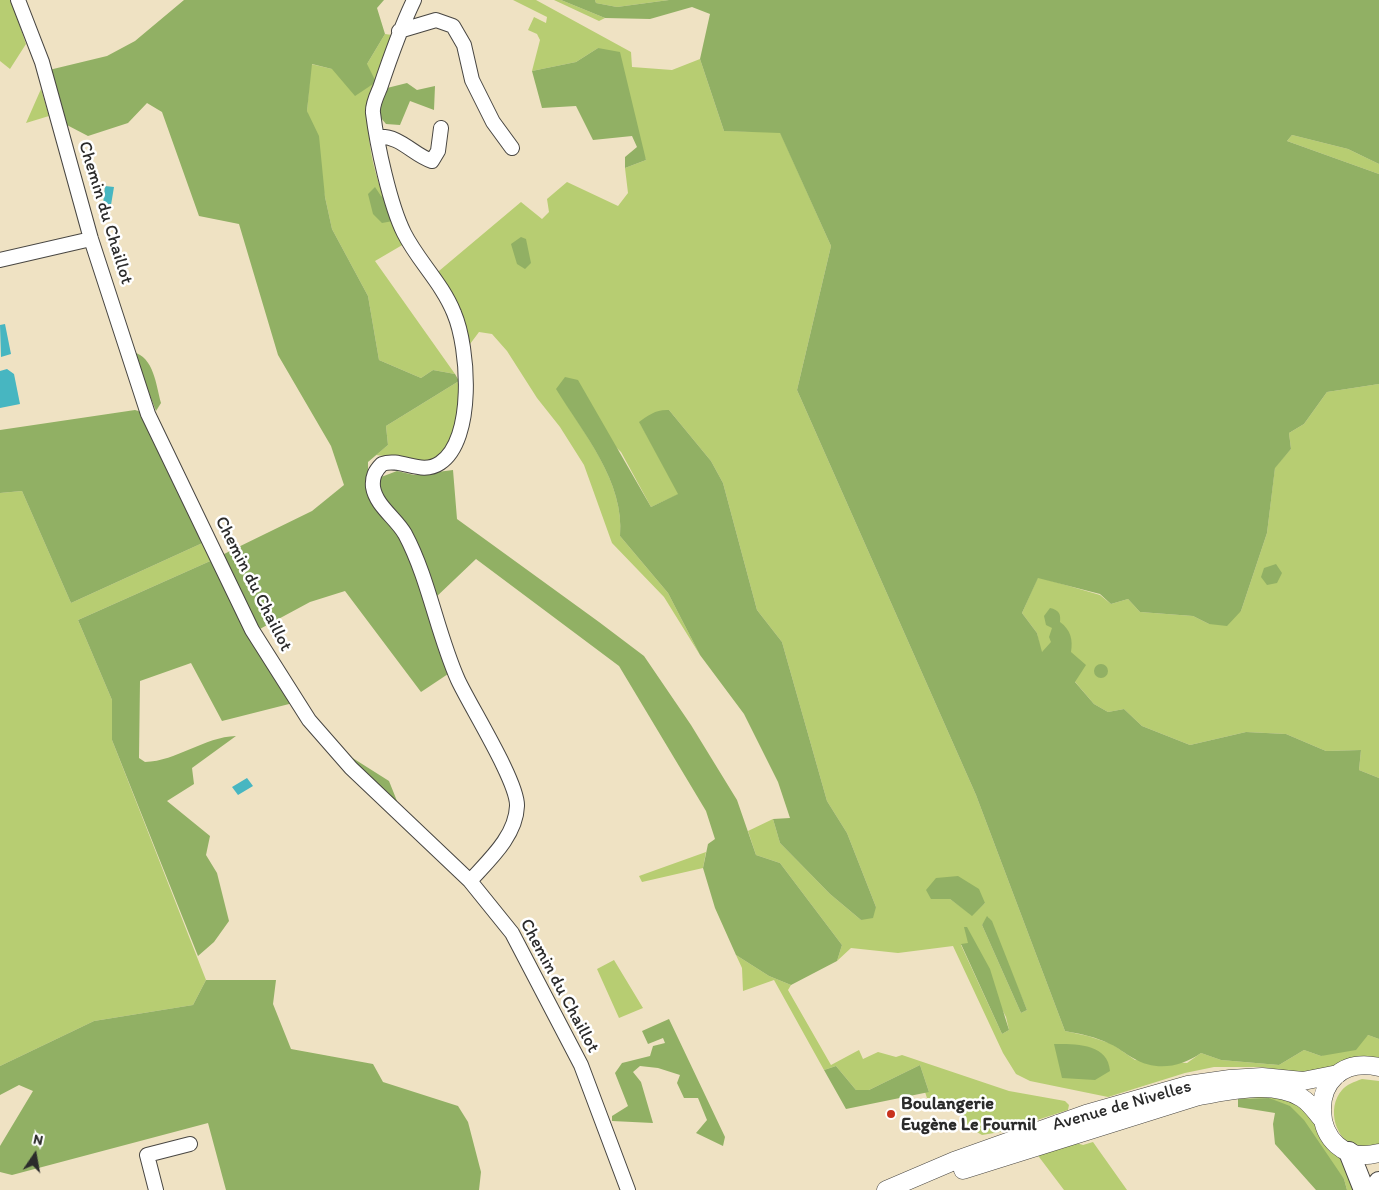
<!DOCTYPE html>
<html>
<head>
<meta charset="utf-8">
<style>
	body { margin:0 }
	#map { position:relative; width:1379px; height:1190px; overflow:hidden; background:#efe2c3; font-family:Itim,sans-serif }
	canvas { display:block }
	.north { position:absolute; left:10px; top:1130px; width:50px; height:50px; -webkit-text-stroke:4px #fff; paint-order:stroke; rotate:12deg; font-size:14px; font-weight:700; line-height:20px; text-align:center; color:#2b2b2b }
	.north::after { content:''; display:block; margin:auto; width:18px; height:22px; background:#2b2b2b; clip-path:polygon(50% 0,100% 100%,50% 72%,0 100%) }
</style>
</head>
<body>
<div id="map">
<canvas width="1379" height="1190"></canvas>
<div class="north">N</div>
</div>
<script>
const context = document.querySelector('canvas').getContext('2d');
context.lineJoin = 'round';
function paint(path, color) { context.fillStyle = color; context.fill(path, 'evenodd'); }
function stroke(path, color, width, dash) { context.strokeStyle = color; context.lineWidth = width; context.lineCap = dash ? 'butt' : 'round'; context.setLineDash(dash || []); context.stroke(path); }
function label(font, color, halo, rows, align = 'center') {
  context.font = font + ' Itim,sans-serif'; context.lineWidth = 5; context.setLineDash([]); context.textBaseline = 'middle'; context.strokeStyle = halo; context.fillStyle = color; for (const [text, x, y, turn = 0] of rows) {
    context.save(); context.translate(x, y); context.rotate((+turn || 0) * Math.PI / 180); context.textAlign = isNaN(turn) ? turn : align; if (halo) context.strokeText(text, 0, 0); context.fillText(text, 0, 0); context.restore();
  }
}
const green = new Path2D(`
	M0,0H11L26,44L10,69L0,61Z
	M513,0H536L631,52L632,67L672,70L700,59L724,131L780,132L831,246L797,390L976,795L1065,1031L1088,1036L1112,1044L1135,1060L1187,1063L1201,1053L1221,1060L1279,1065L1304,1050L1321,1056L1368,1035L1379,1039V1059L1359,1057L1327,1070L1308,1074L1261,1067H1214L1185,1073L1108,1097L1030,1081L1016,1074L1003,1053L953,946L898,953L851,948L837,961L842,945L780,863L756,855L748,831L773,819L780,843L830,894L861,920L876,907L847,833L827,801L782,642L757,610L723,483L711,461L669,410L640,423L679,494L651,507L621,452L557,389C583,433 625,482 620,536L668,593L700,655L664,597L612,543L584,465L560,427L537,398L507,351L492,334L479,332L470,344L460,333L433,276L521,202L542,219L549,212L547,199L567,182L618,206L628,193L625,168L646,160L598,48L576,62L532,71L540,40L537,34L528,30L534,17L546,23L547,17ZM950,899L985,903L972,915ZM988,917L1027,1010L1021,1013L982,925ZM968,944L1006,1017L1009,1030L1002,1034L961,945Z
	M554,0H561L605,18L599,21Z
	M595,0H669L617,7L596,3Z
	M385,34L392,35C383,60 371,86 369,112C365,158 385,203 404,244L375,261L455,374L433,370L421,378L379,360L368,296L332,229L325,197L307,111L311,64L332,69L367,64Z
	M41,89L49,116L26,123Z
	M1292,135L1348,149L1379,164V174L1287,141Z
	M459,381L458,412L453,440L445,452L430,462L376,455L388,445L386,426Z
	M1379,384V778L1359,770L1361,750L1326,751L1286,734L1246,732L1190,745L1142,726L1124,709L1108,712L1094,704L1047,649L1041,653L1037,633L1022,613L1038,577L1100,595L1111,604L1128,599L1140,612L1193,616L1209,624L1241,611L1267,533L1275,467L1291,449L1289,433L1304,424L1327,392Z
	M22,491L71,603L209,540L217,558L78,620L112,700V740L206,980L193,1005L94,1021L0,1066V493Z
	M706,852L703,868L642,882L639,876Z
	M736,955L769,976L791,985L788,990L831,1065L859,1050L863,1059L878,1052L896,1057L902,1055L1009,1091L1065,1101L1069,1105L1068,1110L1000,1132L982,1135C955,1121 963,1103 927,1098L925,1092H929L920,1065L869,1090H856L836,1066L824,1070L774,980L743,991L742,968Z
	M614,960L643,1008L619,1018L597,969Z
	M1362,1079L1379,1081V1146C1373,1146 1365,1148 1359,1147C1335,1142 1326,1108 1342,1090C1347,1084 1354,1082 1362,1079Z
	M1269,1093L1300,1103L1314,1121L1319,1136L1328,1148L1345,1162L1359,1190H1347L1344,1179L1269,1098L1229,1099Z
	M1069,1141L1083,1145L1093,1142L1127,1190H1064L1036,1153Z`);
const forest = new Path2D(`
	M184,0H384L377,8L385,34L367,64L376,82L355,96L332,69L312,64L307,111L319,136L325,197L332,229L368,296L379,360L421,378L433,370L455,374L459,381L386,426L388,445L368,462V482L397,471L414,475L453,470L457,519L599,622L644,656L691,725L737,800L756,855L780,863L842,945L837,961L791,985L769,976L736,955L715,908L703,868L708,844L715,839L706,811L619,666L476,559L434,599L451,672L421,692L345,591L310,602L258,630L222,555L312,511L344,485L331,446L278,355L239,224L199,216L162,112L147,103L128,123L88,136L65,124L49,70L107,56L135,41Z
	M561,0H595L596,3L617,7L669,0H1379V164L1348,149L1292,135L1287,141L1379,174V384L1327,392L1304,424L1289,433L1291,449L1275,468L1267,533L1241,611L1227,626L1209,624L1193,616L1140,612L1128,599L1111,604L1100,594L1038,578L1022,613L1037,633L1042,652L1051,642L1049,637L1052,628L1046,625L1044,616L1050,608C1059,610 1061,614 1060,622C1071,630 1073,640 1071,652L1086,665L1075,682L1094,704L1108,712L1124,709L1142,726L1190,745L1246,732L1286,734L1326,751L1361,750L1359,770L1379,778V1039L1368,1035L1356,1050L1321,1056L1304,1050L1279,1065L1221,1060L1201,1053C1181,1067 1156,1072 1133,1058C1125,1054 1118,1047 1110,1044C1096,1037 1081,1034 1065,1031L976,795L797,390L831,246L780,133L724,131L700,59L710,14L692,7L650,19L605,18Z
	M598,48L620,52L646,160L625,168V157L637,147L632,136L593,140L576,106L542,108L532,71L576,62Z
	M407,83L417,90L435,86L434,110L410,101L400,125L386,124L376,112L383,89Z
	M375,187L381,196L387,200L393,221L382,223L373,214L368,194Z
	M521,237L526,239L531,263L525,269L517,264L511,244Z
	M133,352C154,357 156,385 161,403L156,411Z
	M565,377L578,380L651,507L678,494L639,422C648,415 657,409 669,410L711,461L723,483L757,610L782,642L827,801L847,833L876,907L873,918L861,920L830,894L780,843L773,819L790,818L778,782L744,714L700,655L668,593L620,536C625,482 583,433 556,389Z
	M135,410L148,414L209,540L71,603L22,491L0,493V430Z
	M217,558L297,702L222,721L191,663L140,681L139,758L145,762C177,761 204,737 236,736L192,768L194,784L167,801L210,836L206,855L217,873L229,921L214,942L198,956L112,740V700L78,620Z
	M1276,564L1282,573L1277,583L1267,585L1261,577L1264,568Z
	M1094 671a7 7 0 1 1 14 0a7 7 0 1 1-14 0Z
	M351,757L389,781L397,801L393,802L350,761Z
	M958,876L979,889L985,903L972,916L950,899H931L926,890L936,878Z
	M987,916L992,921L1027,1010L1021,1013L982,925Z
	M964,927H967L990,969L1009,1030L1002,1034L961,944L968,943Z
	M206,980H276L273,1004L291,1049L373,1064L383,1082L458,1106L468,1122L481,1172L479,1190H226L208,1123L12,1175L0,1172V1146L33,1091L19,1085L0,1095V1066L94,1021L193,1005Z
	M669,1019L725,1137L723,1146L696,1133L707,1120L698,1098H684L677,1083L680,1075L658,1068L640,1066L633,1072L641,1082L653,1123L612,1121V1116L628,1106L615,1073L622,1063L650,1056L653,1046L665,1043L663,1038L648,1044L642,1031Z
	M1054,1044C1075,1044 1108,1043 1110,1071L1095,1080L1062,1078Z
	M920,1065L929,1092L846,1109L824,1070L836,1066L856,1090H869Z
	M1269,1098L1290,1106L1304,1120L1344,1179L1347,1190H1316L1275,1144L1273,1124L1275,1113L1238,1107V1099Z`);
const water = new Path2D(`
	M105,186L114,187L111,205L103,204Z
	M5,324L11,354L1,357L0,325Z
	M7,369L14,374L20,404L0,408V371Z
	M247,778L253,786L238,795L232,787Z`);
const minor = new Path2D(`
	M18,0L42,62L91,239L148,414L252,630L309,720L351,768L470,881L512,933L581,1065L628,1190
	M414,0C400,29 390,58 380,88C377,95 372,105 373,113C377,145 390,205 404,233C418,261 442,283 454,313C469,348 475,440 440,463C421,476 401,457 382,464C375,471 372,477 373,487C376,506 396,518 405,534C429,579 437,633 458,680C470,706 518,782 517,806C516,836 489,860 470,881
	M399,31L436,20L453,26L464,45L472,80L493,122L512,148
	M378,137C400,135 413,155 432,161L438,151L441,128
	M0,260L91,239
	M156,1190L147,1155L190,1144`);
const major = new Path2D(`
	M1379,1067C1300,1050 1306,1172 1379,1153
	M963,1170L1199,1096C1230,1091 1273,1080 1302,1098C1310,1103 1316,1112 1321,1118
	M886,1190L954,1161L1086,1114L1188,1085L1230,1079L1262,1077L1303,1081L1338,1074`);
const highway = new Path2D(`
	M1349,1152L1364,1190
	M1378,1190L1379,1182`);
const markers = [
	[891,1114,5,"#c8321e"]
];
const streetNames = [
	["Chemin du Chaillot",105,213,73],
	["Chemin du Chaillot",253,584,63],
	["Chemin du Chaillot",559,986,62],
	["Avenue de Nivelles",1122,1106,-16]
];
const poiNames = [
	["Boulangerie",901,1104],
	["Eugène Le Fournil",901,1125]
];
paint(green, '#b7cd72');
paint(forest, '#91b064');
paint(water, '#47b6c1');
stroke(minor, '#484642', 16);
stroke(major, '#484642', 19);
stroke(highway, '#484642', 22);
stroke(minor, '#fff', 14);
stroke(major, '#fff', 18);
stroke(highway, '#fff', 20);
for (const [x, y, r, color] of markers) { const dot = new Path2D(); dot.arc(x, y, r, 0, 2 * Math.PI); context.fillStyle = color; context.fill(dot); stroke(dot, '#fff', 2); }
label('18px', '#2b2b2b', '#fff', streetNames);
label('bold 18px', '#2b2b2b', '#fff', poiNames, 'left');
</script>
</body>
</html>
